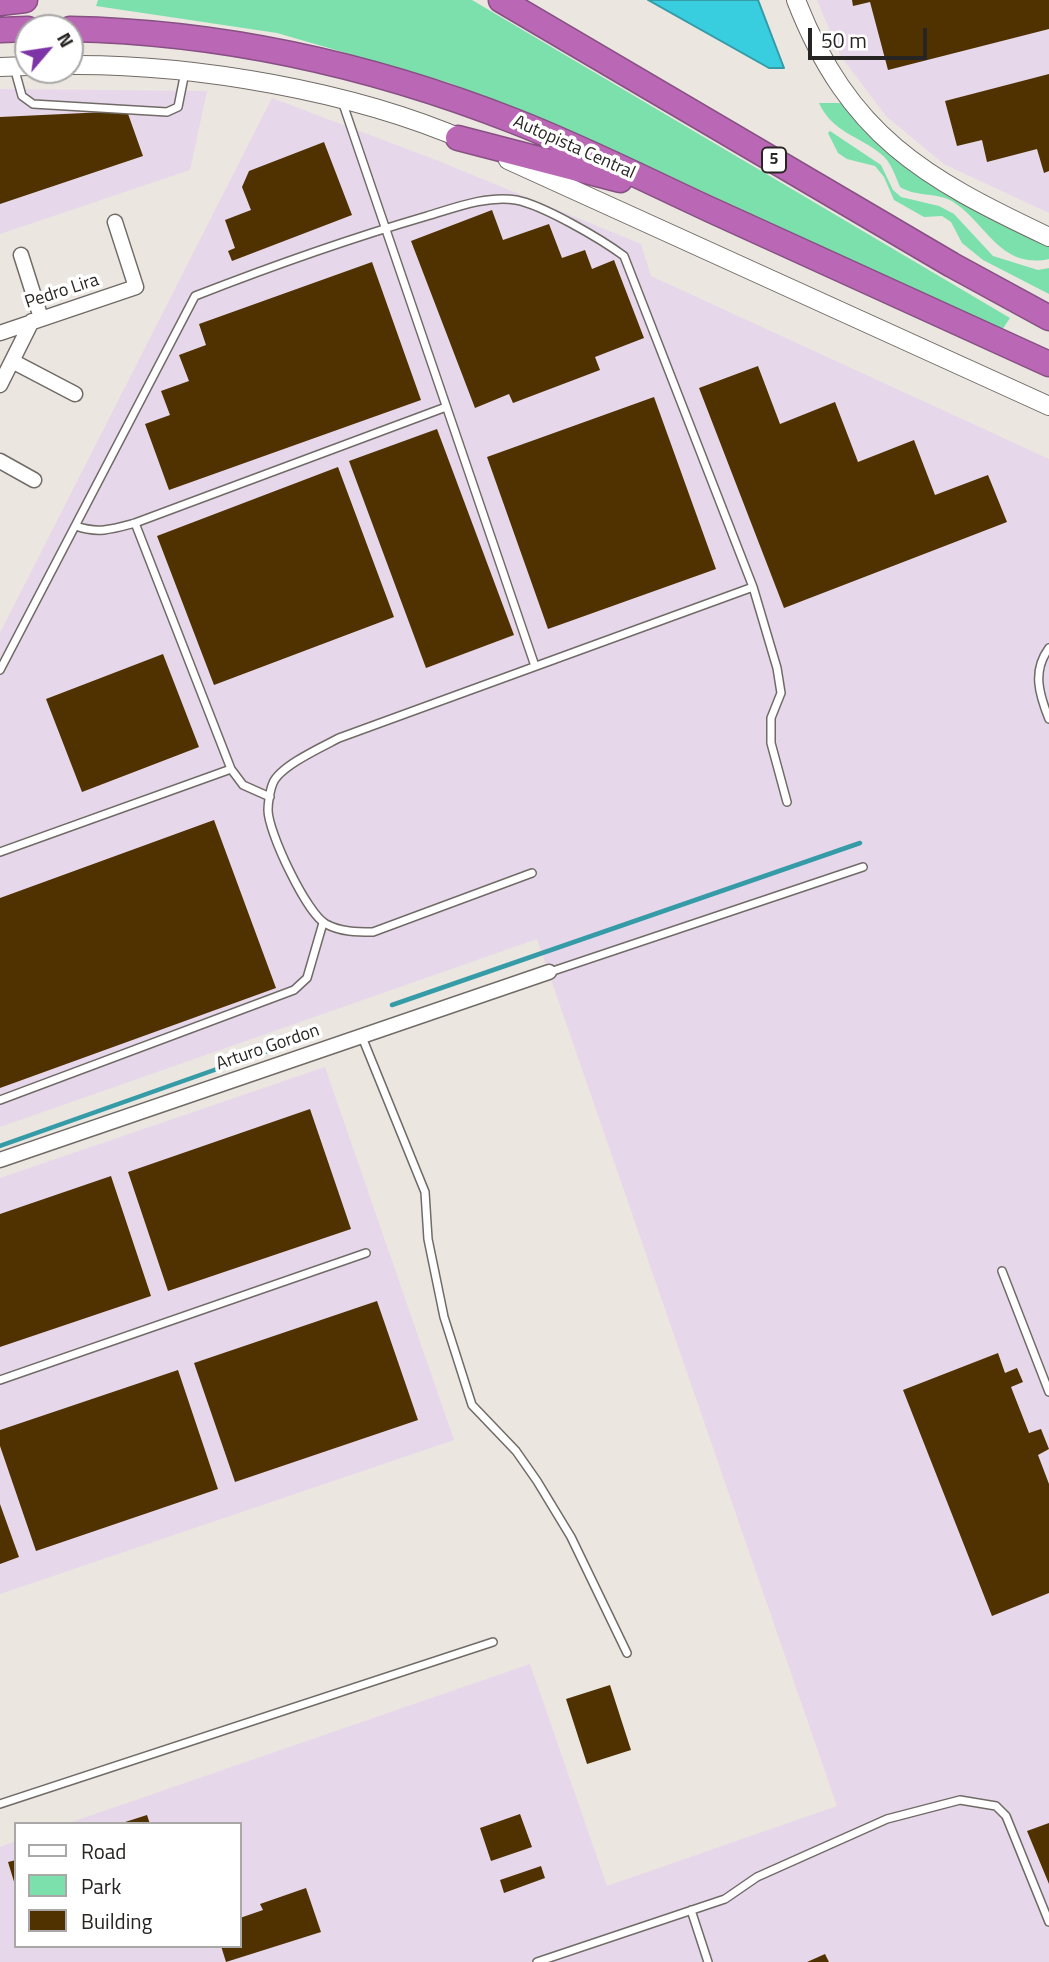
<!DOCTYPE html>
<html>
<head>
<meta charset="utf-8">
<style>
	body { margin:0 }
	#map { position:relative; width:1049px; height:1962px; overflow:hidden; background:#ebe6e0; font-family:"Titillium Web",sans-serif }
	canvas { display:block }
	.legend { position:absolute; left:14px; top:1822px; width:228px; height:126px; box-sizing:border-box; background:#fff; border:2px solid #a9a8a7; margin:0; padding:9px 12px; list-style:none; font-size:21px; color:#272523 }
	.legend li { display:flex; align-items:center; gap:14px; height:35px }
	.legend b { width:35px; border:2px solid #a9a8a7 }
	.north { position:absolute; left:14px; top:14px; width:70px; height:70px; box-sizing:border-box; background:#fff; border:2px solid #a9a8a7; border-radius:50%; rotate:61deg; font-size:19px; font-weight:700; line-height:28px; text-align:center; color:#272523 }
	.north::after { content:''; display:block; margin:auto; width:24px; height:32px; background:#7c34a7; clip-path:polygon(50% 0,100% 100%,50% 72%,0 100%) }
	.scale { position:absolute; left:808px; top:28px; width:119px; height:32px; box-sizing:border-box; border:4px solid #272523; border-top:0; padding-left:9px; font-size:21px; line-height:24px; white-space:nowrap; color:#272523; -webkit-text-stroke:5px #fff; paint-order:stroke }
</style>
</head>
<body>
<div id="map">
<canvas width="1049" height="1962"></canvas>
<ul class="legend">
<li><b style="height:9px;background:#fff"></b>Road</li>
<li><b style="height:19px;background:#7ce0ac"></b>Park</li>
<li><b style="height:19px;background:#4f3200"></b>Building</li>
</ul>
<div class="north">N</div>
<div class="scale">50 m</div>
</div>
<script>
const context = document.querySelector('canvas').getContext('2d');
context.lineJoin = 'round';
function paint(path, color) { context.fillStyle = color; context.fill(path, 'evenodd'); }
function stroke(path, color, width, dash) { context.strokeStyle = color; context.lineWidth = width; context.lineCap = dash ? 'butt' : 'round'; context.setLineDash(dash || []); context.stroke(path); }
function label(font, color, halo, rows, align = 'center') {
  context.font = font + ' "Titillium Web",sans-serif'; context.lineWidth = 7; context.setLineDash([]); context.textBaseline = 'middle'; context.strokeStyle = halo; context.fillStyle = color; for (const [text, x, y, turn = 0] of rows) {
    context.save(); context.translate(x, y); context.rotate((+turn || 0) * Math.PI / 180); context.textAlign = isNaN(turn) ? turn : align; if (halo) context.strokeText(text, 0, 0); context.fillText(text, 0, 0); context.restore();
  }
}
const industrial = new Path2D(`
	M817,0H1049V213L944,164L886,116L840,55Z
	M0,89L207,91L190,170L0,234Z
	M272,98L436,160L641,244L651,276L1049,459V1962H0V1847L16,1841V1946H240V1824H66L530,1664L607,1886L837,1806L537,939L0,1127V633Z
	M325,1067L454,1440L0,1594V1178Z`);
const green = new Path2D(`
	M98,0H472L1010,318L1002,330L635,160L450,83L277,33L96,6Z
	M819,103H841C895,172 973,204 1049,242V259C1000,270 985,221 952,201C935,192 916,197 900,187C895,175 891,162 881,154C859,136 832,132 819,103Z
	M830,131L881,165L893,190L901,197L939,206L954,214L993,256L1038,270L1049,268V294L983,260L962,243L951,222L942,216L924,217L894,200L884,177L875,166L847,159L838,153L828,133Z`);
const water = new Path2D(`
	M648,0H758L784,68H769Z`);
const stream = new Path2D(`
	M392,1005L860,843
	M0,1146L313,1035`);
const building = new Path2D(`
	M852,0H1049V29L888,70L870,2L853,6Z
	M1049,74V171L1044,173L1037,149L987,162L982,140L957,146L945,101Z
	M127,111L143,156L0,204V117Z
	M324,142L352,215L232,261L228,251L235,248L225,220L251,210L242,187L249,171Z
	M492,210L503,240L549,224L562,258L585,250L592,269L614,260L644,338L595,357L600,370L513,403L509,394L475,408L411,241Z
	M372,262L421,400L169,490L145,424L170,415L161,391L189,381L179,355L206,345L199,324Z
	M758,366L780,424L835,402L858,462L914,440L935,495L988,475L1007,522L784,608L699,388Z
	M654,397L716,569L548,629L487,457Z
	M437,429L514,635L426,668L349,461Z
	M338,467L394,617L214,685L157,536Z
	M163,654L199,747L82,792L46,699Z
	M214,820L276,988L0,1088V898Z
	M310,1109L351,1229L168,1291L128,1172Z
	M111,1176L151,1296L0,1347V1214Z
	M377,1301L418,1420L235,1482L194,1363Z
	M998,1353L1005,1373L1017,1368L1023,1382L1011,1387L1029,1433L1041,1429L1049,1449L1038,1455L1049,1484V1593L992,1616L903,1390Z
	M178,1370L218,1489L36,1551L0,1446V1430Z
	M0,1504L19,1557L0,1564Z
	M610,1685L631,1750L587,1764L566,1699Z
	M520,1814L532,1847L491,1861L480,1828Z
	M147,1815L150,1824H122V1823Z
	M1049,1823V1884L1027,1831Z
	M16,1860V1885H15L8,1862Z
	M541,1866L545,1878L504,1893L500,1880Z
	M306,1888L321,1932L226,1962L221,1946H240V1918L263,1910L260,1904Z
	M825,1954L829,1962H807Z`);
const service = new Path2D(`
	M14,67L22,96L33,104L167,112L178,107L185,72
	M342,101L535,666
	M135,523L231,769L243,785L270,797
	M76,526C98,534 113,529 135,523L446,407
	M1049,648C1032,671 1039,694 1049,719
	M0,670L195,296C272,266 348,239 427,216C454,208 487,195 516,200C543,205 601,239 624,256L753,587L777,668L781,693L771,718V743L787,802
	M0,852L231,769
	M532,873L373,932C357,932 341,932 326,924C307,914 268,832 268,810C268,803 270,790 273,783C280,766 322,747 339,738L753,587
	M550,972L863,867
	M362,1037L425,1192L428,1239L444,1317L472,1405L516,1451L537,1481L571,1537L627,1653
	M0,1100L294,990L307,978L323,923
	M1002,1271L1049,1392
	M0,1380L366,1253
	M0,1804L493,1642
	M691,1910L708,1962
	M537,1962L725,1899L757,1877L887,1819L960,1800L996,1806L1006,1816L1049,1922`);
const minor = new Path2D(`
	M21,255L41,318
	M0,333L136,287L115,222
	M12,361L75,394
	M0,385L32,321
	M0,461L34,480
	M0,1160L549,972`);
const tertiary = new Path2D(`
	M796,0C849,136 924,178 1049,237
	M70,65C194,64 353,91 467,141
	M0,67L28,66
	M508,160L1049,406`);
const motorway = new Path2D(`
	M501,0L952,265L1049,318
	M0,3L25,0
	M70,29C224,32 371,65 514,121C581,147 646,180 711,210C824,262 937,313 1049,364
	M0,30L28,29
	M458,138L620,180`);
const shields = [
	[774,160,24]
];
const shieldNames = [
	["5",774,160]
];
const streetNames = [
	["Autopista Central",574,148,24],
	["Pedro Lira",62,292,-18],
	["Arturo Gordon",268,1048,-19]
];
paint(industrial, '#e7d7ea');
paint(green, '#7ce0ac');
paint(water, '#39cde0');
stroke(water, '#349ba7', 2);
stroke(stream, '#349ba7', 4.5);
paint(building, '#4f3200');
stroke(service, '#706b66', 10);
stroke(minor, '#706b66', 17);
stroke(tertiary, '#706b66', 20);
stroke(motorway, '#875083', 27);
stroke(service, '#fff', 7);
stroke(minor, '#fff', 14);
stroke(tertiary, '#fff', 18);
stroke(motorway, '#ba67b6', 24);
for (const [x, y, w] of shields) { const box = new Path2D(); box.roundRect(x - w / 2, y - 12.5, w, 25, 5); context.fillStyle = '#fff'; context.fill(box); stroke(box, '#272523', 2); }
label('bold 16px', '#272523', null, shieldNames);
label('18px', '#272523', '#fff', streetNames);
</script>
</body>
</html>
